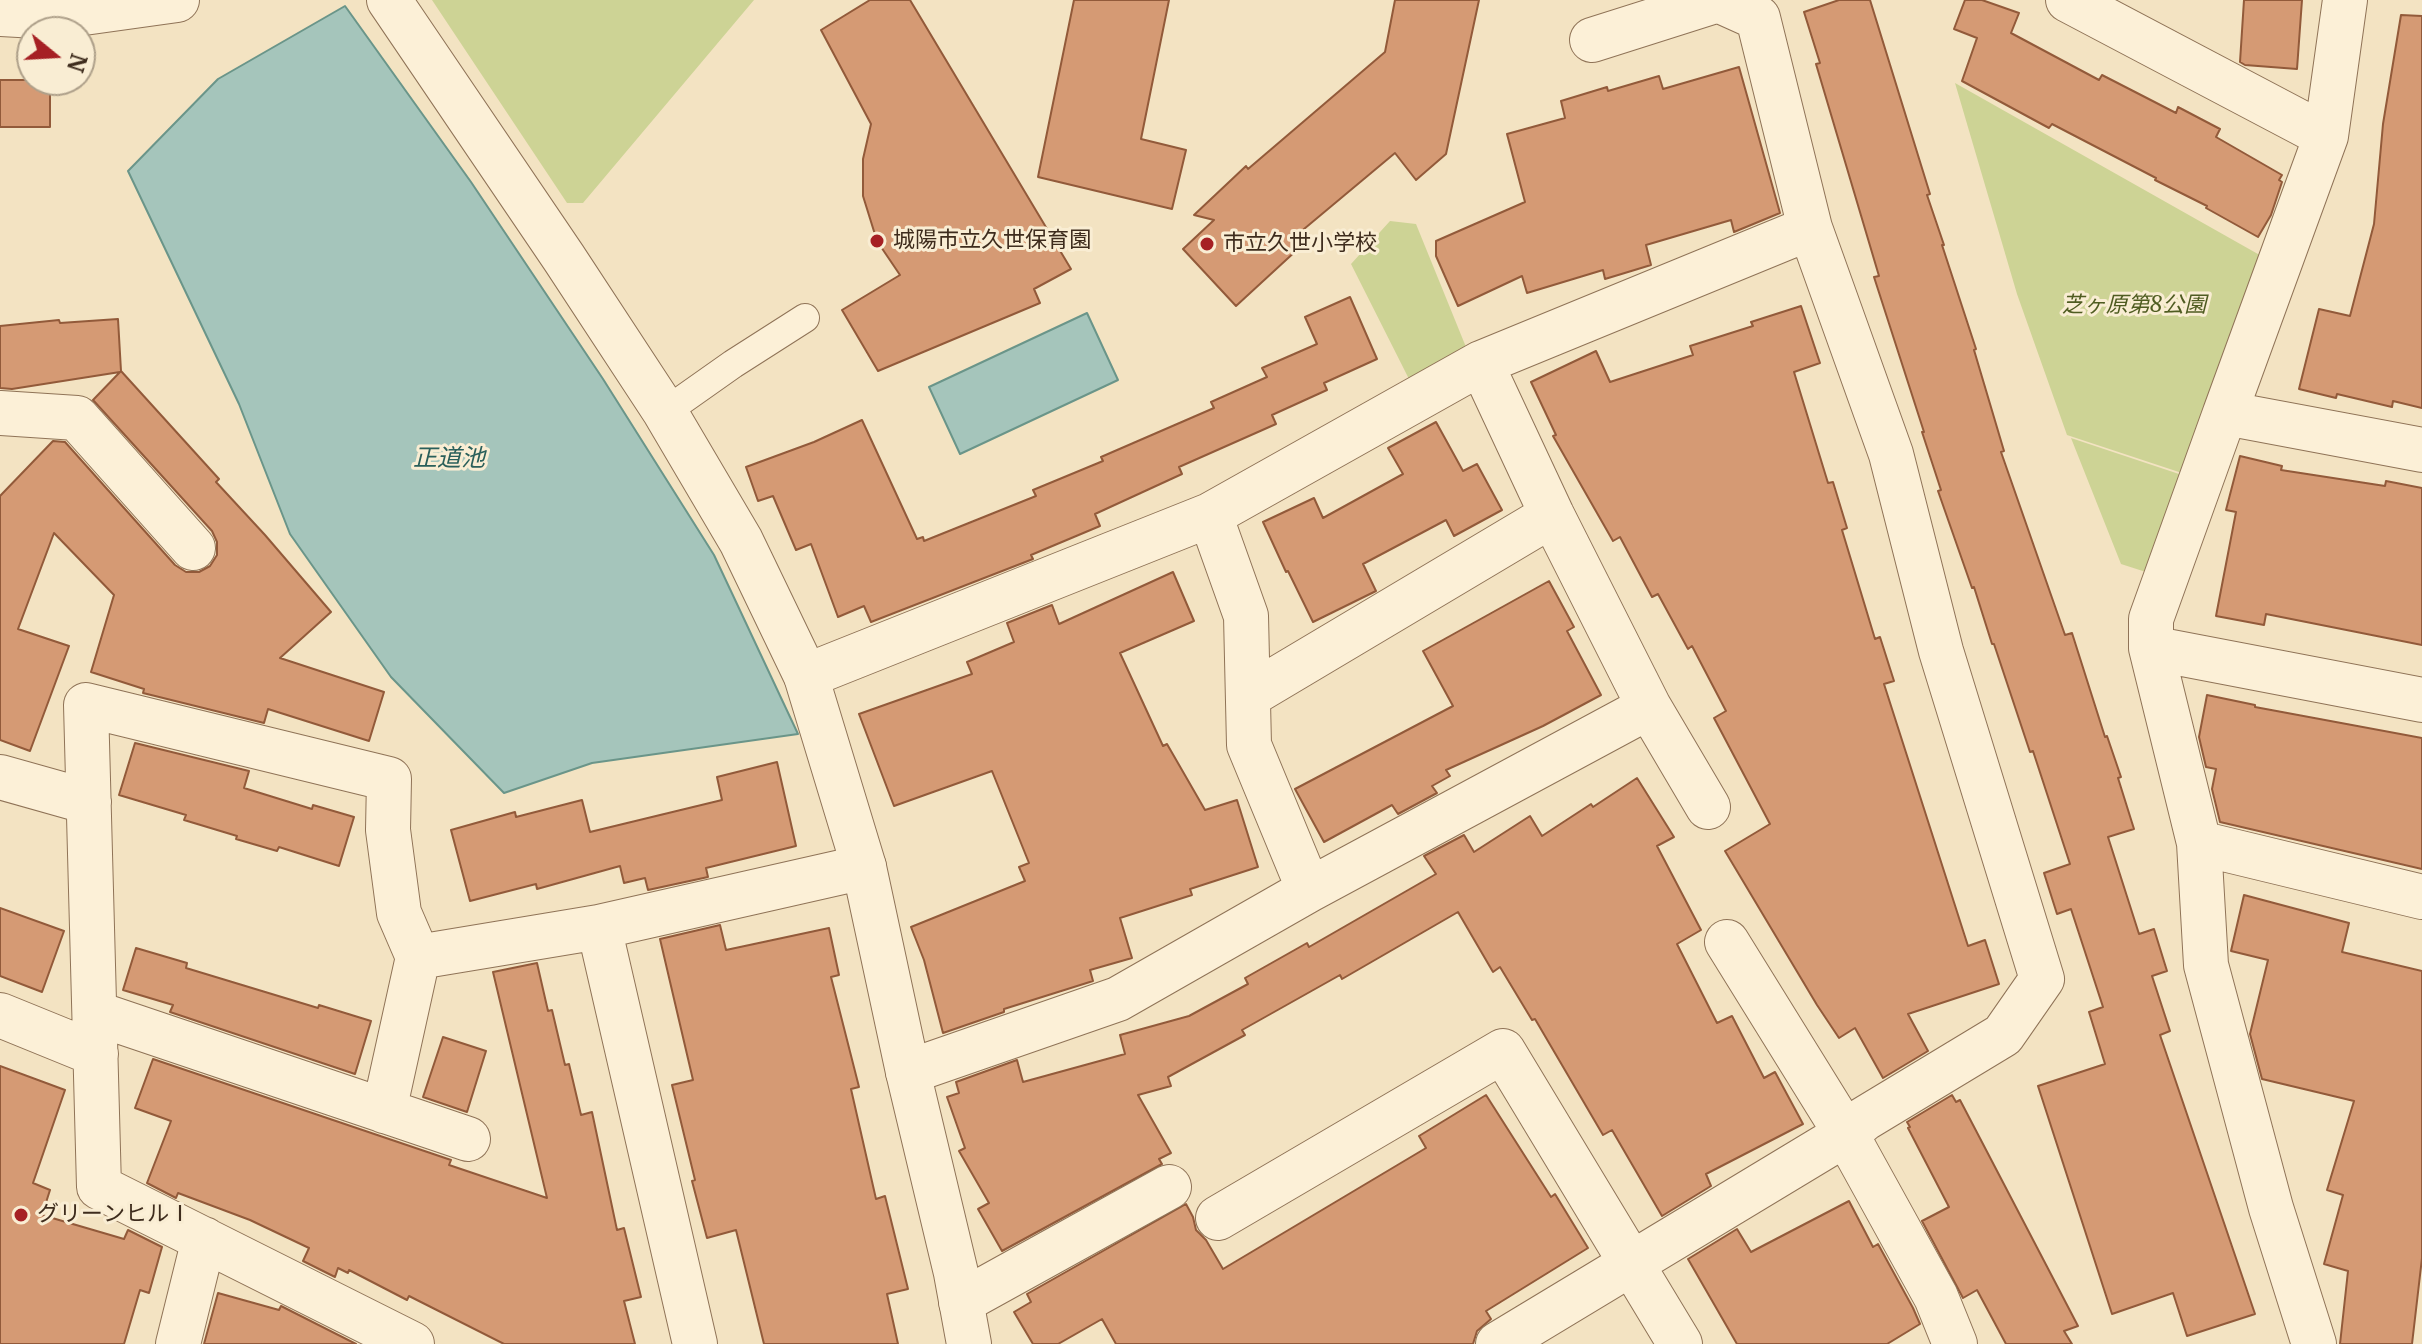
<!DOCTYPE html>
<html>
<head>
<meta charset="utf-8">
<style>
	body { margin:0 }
	#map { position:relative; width:2422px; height:1344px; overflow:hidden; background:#f3e3c2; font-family:Merriweather,serif }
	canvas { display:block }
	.north { position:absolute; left:16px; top:16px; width:80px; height:80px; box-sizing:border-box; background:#f9edd3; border:2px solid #aea08a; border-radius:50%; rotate:108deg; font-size:22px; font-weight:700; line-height:32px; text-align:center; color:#3e2c1d }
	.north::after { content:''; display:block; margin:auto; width:28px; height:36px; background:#a62024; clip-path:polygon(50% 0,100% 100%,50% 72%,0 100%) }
</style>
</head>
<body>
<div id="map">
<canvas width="2422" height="1344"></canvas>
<div class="north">N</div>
</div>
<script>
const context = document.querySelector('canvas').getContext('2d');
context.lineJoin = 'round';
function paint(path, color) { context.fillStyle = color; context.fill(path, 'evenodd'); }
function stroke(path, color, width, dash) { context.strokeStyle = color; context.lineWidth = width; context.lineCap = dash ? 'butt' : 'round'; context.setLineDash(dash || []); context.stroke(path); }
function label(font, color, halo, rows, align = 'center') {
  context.font = font + ' Merriweather,"Noto Sans JP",serif'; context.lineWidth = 6; context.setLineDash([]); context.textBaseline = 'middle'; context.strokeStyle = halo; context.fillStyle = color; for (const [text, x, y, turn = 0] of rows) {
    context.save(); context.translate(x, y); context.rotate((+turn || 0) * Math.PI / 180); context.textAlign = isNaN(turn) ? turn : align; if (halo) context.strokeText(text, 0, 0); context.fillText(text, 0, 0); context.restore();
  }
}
const green = new Path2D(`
	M432,0H754L583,203H567Z
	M1955,83L2265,258L2191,476L2067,435L2017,294Z
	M1390,221L1416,224L1468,352L1411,383L1351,264Z
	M2071,438L2182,475L2149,573L2121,564Z`);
const water = new Path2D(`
	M345,6L471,182L603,379L714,555L798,734L592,763L504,793L391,677L290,534L239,404L128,171L218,79Z
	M1087,313L1118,380L960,454L929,387Z`);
const building = new Path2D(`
	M870,0H910L1071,269L1034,289L1040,303L878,371L842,310L900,275L877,241L863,196V159L871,124L821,30Z
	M1074,0H1169L1141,139L1186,150L1172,209L1038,177Z
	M1395,0H1479L1446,154L1416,180L1395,153L1304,229L1311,237L1236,306L1183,249L1214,220L1194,215L1246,166L1248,169L1385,52Z
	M1839,0H1870L1930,194L1927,195L1944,245H1942L1976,349L1974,350L2004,451L2001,452L2065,635L2072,633L2105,737L2107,736L2121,777L2118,778L2134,829L2108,837L2139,934L2154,929L2167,971L2152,976L2170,1031L2160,1035L2255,1314L2187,1336L2173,1293L2112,1314L2038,1086L2105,1064L2089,1012L2103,1007L2071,909L2057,914L2044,873L2070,864L2033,751L2030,752L1994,644H1992L1974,587L1972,588L1938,491L1941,490L1922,432H1924L1874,277L1879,276L1816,64L1820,63L1804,12Z
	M1965,0H1982L2019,13L2011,33L2099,80L2102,75L2176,113L2178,107L2220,129L2216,137L2282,175L2279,180L2282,182L2271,215L2258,237L2206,208L2207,206L2155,180L2156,178L2052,124L2049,128L1962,81L1977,38L1954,29Z
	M2244,0H2302L2297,69L2245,65L2240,62Z
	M2401,15L2422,16V408L2393,401L2392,407L2337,394L2336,398L2299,389L2319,309L2350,316L2374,224L2383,124Z
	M1739,67L1780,213L1734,232L1731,220L1646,245L1651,265L1605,279L1603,270L1527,293L1522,276L1458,306L1436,256V241L1525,202L1507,134L1565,118L1561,101L1607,87L1608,91L1659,76L1663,89Z
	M0,80H50V127H0Z
	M1350,297L1377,359L1324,383L1327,390L1272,415L1276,424L1179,467L1182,474L1095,514L1100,526L1031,555L1033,559L871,622L864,606L838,617L811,544L796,550L773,496L758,501L746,467L814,442L862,420L917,539L923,537L924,541L1036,496L1033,490L1103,461L1101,457L1214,408L1211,402L1267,377L1262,368L1317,344L1305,317Z
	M1801,306L1820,363L1794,372L1828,483L1833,482L1847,528L1842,530L1875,639L1880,637L1894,681L1884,684L1968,946L1985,940L1999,984L1908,1014L1928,1051L1883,1078L1855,1028L1839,1038L1817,1005L1725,851L1770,824L1714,718L1726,711L1692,646L1688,649L1658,594L1652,597L1620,537L1613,541L1553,436L1556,435L1531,382L1596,351L1610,382L1693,355L1690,346L1753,326L1751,322Z
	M118,319L121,371L219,479L216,482L265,535L331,612L280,658L384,692L369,741L268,709L264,723L143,693L144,689L91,672L114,595L54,533L18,629L69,646L30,751L0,740V496L53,441L65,442L175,565L186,572H199L210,566L217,555V542L212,531L93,400L120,372L12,389L0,388V326L59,320L60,323Z
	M1436,422L1463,471L1477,464L1502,510L1454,536L1446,520L1363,564L1376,591L1313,622L1288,571L1286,572L1263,522L1314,498L1323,518L1403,474L1388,448Z
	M2240,456L2282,466L2281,470L2385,486L2386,481L2422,488V645L2266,614L2264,625L2216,616L2236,512L2226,510Z
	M1173,572L1194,621L1120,653L1163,746L1167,744L1205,810L1237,800L1258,867L1190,889L1192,895L1120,918L1132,958L1090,970L1093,981L1004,1009V1012L943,1033L924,960L911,927L1025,881L1019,867L1029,863L992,771L894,806L859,714L972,674L967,662L1014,642L1007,623L1052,605L1059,624Z
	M1549,581L1574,627L1567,631L1601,695L1543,726L1446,770L1450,776L1432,786L1437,793L1398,814L1392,805L1324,842L1295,789L1453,706L1423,651Z
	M2207,695L2255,705V707L2422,738V869L2220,822L2212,789L2216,769L2206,767L2199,737Z
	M135,743L249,771L244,788L312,809L313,805L354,817L339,866L279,847L277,851L236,839L237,836L184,820L186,815L119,795Z
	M777,762L796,846L706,868L708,877L648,890L645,878L624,883L620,866L537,889L536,884L470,901L451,830L515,812L516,817L582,800L590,832L722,800L717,777Z
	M1637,778L1674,837L1657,846L1701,930L1677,944L1717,1023L1732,1016L1764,1078L1775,1072L1803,1124L1706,1174L1711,1186L1662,1216L1612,1130L1603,1135L1535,1019L1532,1020L1500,967L1493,972L1458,912L1342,979L1340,975L1242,1030L1245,1035L1168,1077L1171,1086L1138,1095L1171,1153L1159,1159L1162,1164L1002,1251L978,1209L989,1203L959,1151L965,1148L947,1097L959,1093L956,1082L1017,1060L1023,1082L1125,1054L1120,1035L1189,1016L1248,984L1245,978L1307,943L1309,947L1436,874L1424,856L1464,835L1474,852L1530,816L1542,836L1591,804L1593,807Z
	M2244,895L2349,923L2342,952L2422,971V1258L2412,1344H2340L2348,1271L2324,1264L2343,1195L2327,1190L2354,1101L2262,1079L2250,1034L2268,960L2231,951Z
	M0,908L64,931L42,992L0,976Z
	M720,925L726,950L829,928L839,975L831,977L859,1087L851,1089L876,1199L885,1196L908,1289L887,1294L898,1344H764L736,1230L707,1238L692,1181L695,1180L672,1085L693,1080L660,939Z
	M136,948L187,963L186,968L318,1008L319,1005L371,1021L355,1074L170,1012L173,1005L123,990Z
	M537,963L548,1011L552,1010L565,1065L569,1064L581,1115L592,1112L617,1230L624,1228L641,1297L624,1301L635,1344H504L409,1296L407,1300L349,1270L348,1273L338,1268L335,1277L303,1261L309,1248L250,1220L178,1193L176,1198L147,1183L171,1121L135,1108L153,1059L451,1160L449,1165L547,1198L493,972Z
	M443,1037L486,1051L467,1112L423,1097Z
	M0,1066L65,1090L33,1183L50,1190L42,1215L124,1239L128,1230L162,1247L149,1293L140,1290L124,1344H0Z
	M1486,1095L1551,1197L1555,1194L1588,1248L1486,1311L1491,1319L1477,1331L1473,1344H1116L1102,1319L1058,1344H1033L1014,1312L1031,1302L1027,1294L1186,1204L1193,1217L1196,1230L1206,1240L1223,1269L1426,1148L1419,1136Z
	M1952,1095L1956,1102L1960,1100L2078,1326L2064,1331L2072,1344H2006L1977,1290L1963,1298L1922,1221L1949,1207L1908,1128L1910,1127L1907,1122Z
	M1849,1201L1873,1247L1878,1244L1913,1308L1920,1324L1887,1344H1737L1688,1259L1737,1229L1751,1252Z
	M218,1293L279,1310L281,1306L356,1344H204Z`);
const service = new Path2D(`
	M665,412L733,364L805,318`);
const minor = new Path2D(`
	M2068,0L2326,136
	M0,14L55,17L177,0
	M1592,40L1718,0L1758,18L1810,228
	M0,413L77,418L193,548
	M2225,413L2326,136L2345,0
	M1210,515L1246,616L1249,745L1309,890
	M2151,648L2422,700
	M806,676L1210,515L1481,363L1810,228L1891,454L1941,651L2042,979L2003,1035L1864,1119L1846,1134L1498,1344
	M1248,696L1552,515
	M1649,707L1708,807
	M0,777L89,802
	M2199,843L2422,897
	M1727,942L1846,1134L1936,1297L1955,1344
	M95,1013L468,1139
	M0,1015L96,1054
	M908,1072L1118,999L1309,890L1649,707L1552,515L1481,363
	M384,1111L418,957
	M1218,1218L1503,1051L1680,1344
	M961,1302L1169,1187
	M178,1344L204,1239
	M412,1344L99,1187L86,705L389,779L388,830L399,913L418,957L599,927
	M695,1344L599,927L864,867
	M2314,1344L2271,1208L2206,965L2199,843L2151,648V619L2225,413L2422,450`);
const tertiary = new Path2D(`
	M389,0L564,258L665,412L741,541L806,676L864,867L908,1072L956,1273L969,1344`);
const markers = [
	[877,241,8,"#a62024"],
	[1207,244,8,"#a62024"],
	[21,1215,8,"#a62024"]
];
const poiNames = [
	["城陽市立久世保育園",893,241],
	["市立久世小学校",1223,244],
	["グリーンヒルⅠ",37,1215]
];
const parkNames = [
	["芝ヶ原第8公園",2134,306]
];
const waterNames = [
	["正道池",449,459]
];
paint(green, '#cdd395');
paint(water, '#a5c5bb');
stroke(water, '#6a9589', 2);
paint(building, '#d59a74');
stroke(building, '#925a3a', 2);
stroke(service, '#8f7357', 30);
stroke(minor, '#8f7357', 46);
stroke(tertiary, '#8f7357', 46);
stroke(service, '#fcf0d7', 28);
stroke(minor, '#fcf0d7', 44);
stroke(tertiary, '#fcf0d7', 44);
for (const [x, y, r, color] of markers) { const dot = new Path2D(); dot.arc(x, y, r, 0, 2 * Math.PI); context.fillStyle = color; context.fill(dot); stroke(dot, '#f9edd3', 3); }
label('22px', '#3e2c1d', '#f9edd3', poiNames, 'left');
label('italic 22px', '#4f5c21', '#f9edd3', parkNames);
label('italic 24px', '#2a5f5a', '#f9edd3', waterNames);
</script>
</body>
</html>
